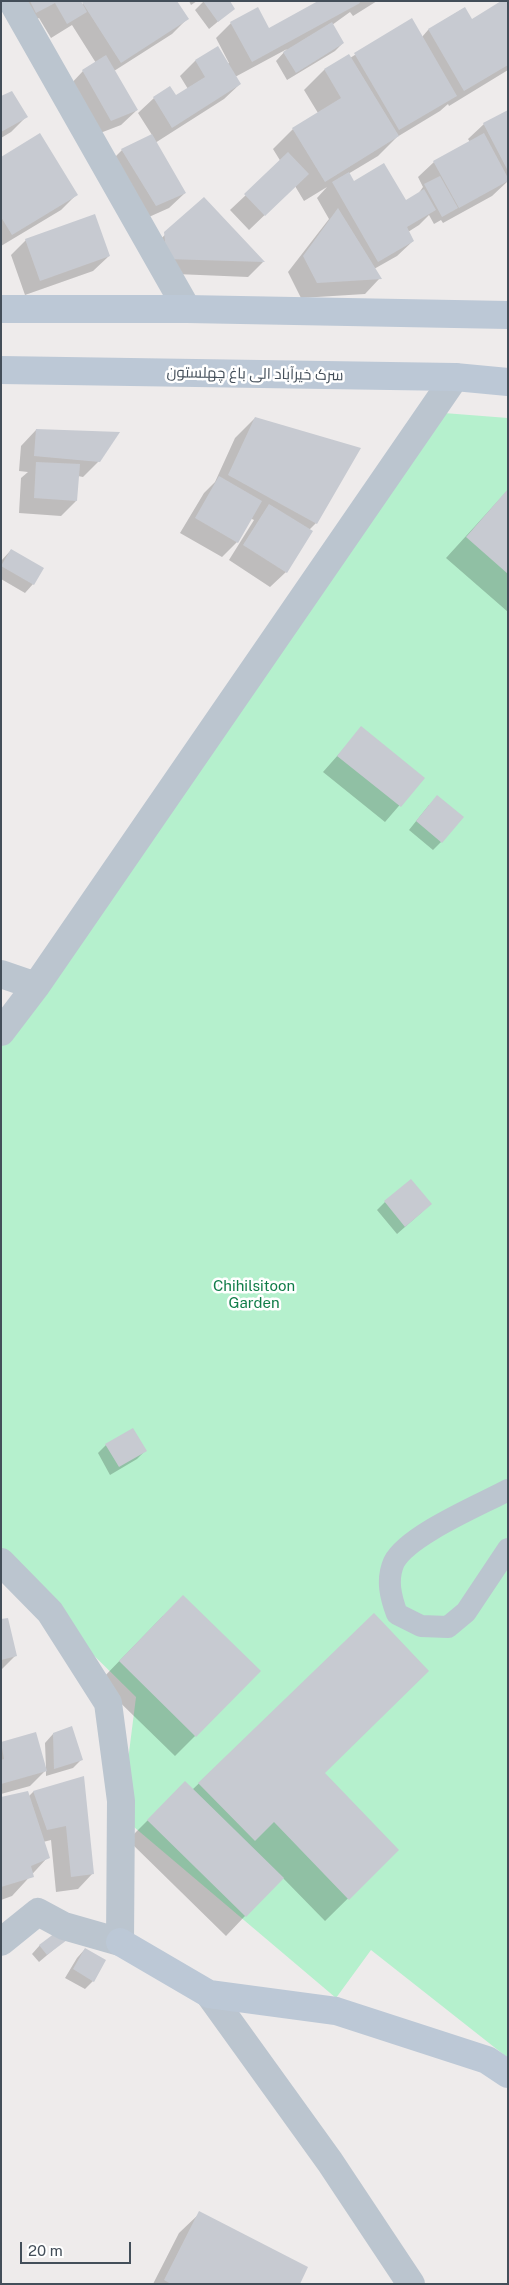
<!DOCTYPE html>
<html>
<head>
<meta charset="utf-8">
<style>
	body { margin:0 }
	#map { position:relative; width:509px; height:2285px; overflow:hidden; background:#eeebeb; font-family:"Public Sans",sans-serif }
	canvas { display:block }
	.frame { position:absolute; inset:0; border:2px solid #434e59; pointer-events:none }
	.scale { position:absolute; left:20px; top:2242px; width:111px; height:22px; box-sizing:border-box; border:2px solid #434e59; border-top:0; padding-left:6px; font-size:15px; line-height:18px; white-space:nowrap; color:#434e59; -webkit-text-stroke:4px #fff; paint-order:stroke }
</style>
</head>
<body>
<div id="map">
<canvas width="509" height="2285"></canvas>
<div class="frame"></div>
<div class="scale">20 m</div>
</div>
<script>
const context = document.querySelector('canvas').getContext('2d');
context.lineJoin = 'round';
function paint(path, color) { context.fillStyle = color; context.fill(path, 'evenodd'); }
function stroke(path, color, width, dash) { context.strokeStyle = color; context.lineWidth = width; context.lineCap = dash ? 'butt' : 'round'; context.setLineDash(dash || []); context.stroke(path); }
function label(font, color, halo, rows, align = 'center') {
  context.font = font + ' "Public Sans",Cairo,sans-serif'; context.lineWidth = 5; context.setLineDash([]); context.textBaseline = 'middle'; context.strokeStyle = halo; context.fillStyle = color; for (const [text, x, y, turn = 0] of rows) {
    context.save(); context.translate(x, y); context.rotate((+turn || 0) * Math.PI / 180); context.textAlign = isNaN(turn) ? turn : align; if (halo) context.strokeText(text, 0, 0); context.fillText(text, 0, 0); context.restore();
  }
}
const green = new Path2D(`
	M431,412L508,418V2058L371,1950L336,1998L121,1816L136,1697L1,1564V1025Z`);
const shadow = new Path2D(`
	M21,1H79L81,5L86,1L187,19L172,34L114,71L137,110L121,125L95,135L68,87L83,71L96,63L72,25L51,38L39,18L20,28Z
	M189,1H197L191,5Z
	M204,1L233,9L209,29L195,10Z
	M321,1H377L353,16L350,12L332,25L343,43L335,51L287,80L276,61L287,49L235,77L240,84L224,99L155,143L185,193L169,208L140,221L107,165L122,150L152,135L138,113L154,98L176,97L188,89L180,76L195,61L217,48L227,64L229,63L216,38L231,23L269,30Z
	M508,1V70L449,106L448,104L440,111L397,137L378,156L348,174L353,182L405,202L418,194L423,187L418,177L434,162L470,142L468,139L484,124L508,111V181L492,196L443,223L441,220L434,224L429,215L419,225L408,232L413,241L397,256L374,269L380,278L365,294L301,298L288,272L329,219L317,198L327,187L304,201L295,186L249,230L230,210L281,162L273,149L293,129L318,113L304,90L324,70L348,56L350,58L411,20L422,37L428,30L464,8L472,20Z
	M1,97L26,117L11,132L1,138Z
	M1,158L76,195L61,210L1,246Z
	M204,198L263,262L248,277L152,273L150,249Z
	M26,240L109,256L93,271L25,295L11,255Z
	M255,418L316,523L309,530L286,572L270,587L229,560L254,520L250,518L237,542L222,557L180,533L204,493L215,482L235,438Z
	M36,430L99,461L83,477L78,476L76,501L61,516L19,513L21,478L28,472L19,471L21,446Z
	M507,491H508V612L446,558Z
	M11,550L33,584L25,593L1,579V561Z
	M362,728L423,778L385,822L323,772Z
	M429,805L441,842L433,850L409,830Z
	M385,1202L422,1212L397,1234L377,1210Z
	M106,1445L145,1451L137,1459L110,1475L98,1453Z
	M374,1615L323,1773L397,1850L325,1921L282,1877L226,1936L128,1840L185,1783L192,1790Z
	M163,1616L195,1736L175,1756L99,1682Z
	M1,1621L16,1655L1,1670Z
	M53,1734L81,1760L73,1768L46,1776V1770L30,1786L1,1794V1743L46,1768L45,1743Z
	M83,1778L93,1873L78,1889L56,1892L51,1840L43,1842L48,1857L12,1896L1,1900V1799L28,1797L33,1792Z
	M65,1940L39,1962L32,1954L40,1945Z
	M85,1949L93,1981L85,1989L65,1978L77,1958Z
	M200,2213L298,2284H153L179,2233Z`);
const building = new Path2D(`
	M30,1H81L87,12L67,24L55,3L36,13Z
	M84,1H177L189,19L121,63L82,2Z
	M203,1H230L235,9L218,22Z
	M318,1H359L360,3L252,62L230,22L258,7L269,28Z
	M501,1H508V65L464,91L428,29L465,7L472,19Z
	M412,18L457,96L399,130L354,53Z
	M332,22L344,43L296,73L283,52Z
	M218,46L241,84L172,128L153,97L170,86L176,95L205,77L195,60Z
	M349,54L399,136L325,182L292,128L341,98L324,69Z
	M106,55L138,110L111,121L82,70Z
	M12,91L28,117L1,132V96Z
	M508,110V171L483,123Z
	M40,133L78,195L12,235L1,217V157Z
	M484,133L508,178V181L459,208L433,161Z
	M152,134L186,193L156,206L121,149Z
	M288,152L309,174L265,216L244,194Z
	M384,163L406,200L424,189L436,210L407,227L414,241L378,262L332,182L349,172L354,181Z
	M440,176L458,208L442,217L424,184Z
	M204,197L265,262L167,259L164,232Z
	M338,208L382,279L317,283L303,256Z
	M95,214L110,256L40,281L25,239Z
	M255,417L361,448L317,524L228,475Z
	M36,429L120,432L100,462L34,456Z
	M36,462L80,464L77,501L34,498Z
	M219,476L262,501L238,543L195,518Z
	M508,489V574L466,537Z
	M269,504L313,531L287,573L243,545Z
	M11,549L44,568L34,585L1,566Z
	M361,726L425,778L401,807L337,756Z
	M437,795L464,817L442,843L416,821Z
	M411,1179L432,1204L405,1227L384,1201Z
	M133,1428L147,1451L119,1467L105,1444Z
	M183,1595L261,1671L196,1737L119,1661Z
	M374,1613L429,1671L325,1773L399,1850L349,1900L274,1822L255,1841L198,1783Z
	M8,1618L17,1656L1,1660V1619Z
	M72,1726L83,1760L54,1769L53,1733Z
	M36,1732L47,1771L1,1784V1760L4,1759L1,1742Z
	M84,1776L94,1874L71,1877L66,1826L47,1830L33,1791Z
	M185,1781L284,1878L246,1917L147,1820Z
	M28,1791L50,1858L31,1866L34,1877L1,1887V1797Z
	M59,1930L67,1940L47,1955L39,1945Z
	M85,1948L106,1960L94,1982L73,1969Z
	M199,2211L308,2267L300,2284H171L164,2280Z`);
const lane = new Path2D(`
	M508,1490C480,1505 408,1535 394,1562C386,1580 391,1598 397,1614L421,1626L448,1627L466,1612L508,1549`);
const street = new Path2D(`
	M12,1L187,309
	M1,974L36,986
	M1,1032L36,986L455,377
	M1,1562L50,1612L108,1703L121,1801L120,1942L64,1926L38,1912L1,1942
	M209,1994L330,2162L411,2284`);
const secondary = new Path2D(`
	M1,309H187L508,315
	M1,370L455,377L508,382
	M120,1942L209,1994L336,2011L487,2060L508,2074`);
const streetNames = [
	["سرک خیرآباد الی باغ چهلستون",255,374,1]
];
const parkNames = [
	["Chihilsitoon",254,1286],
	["Garden",254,1303]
];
paint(green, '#b5f0cd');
paint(shadow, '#0003');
paint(building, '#c7cad1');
stroke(lane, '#bbc5cf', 22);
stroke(street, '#bbc5cf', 28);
stroke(secondary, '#bcc8d6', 28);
label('15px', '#434e59', '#fff', streetNames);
label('15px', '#117d49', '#fff', parkNames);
</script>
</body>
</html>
